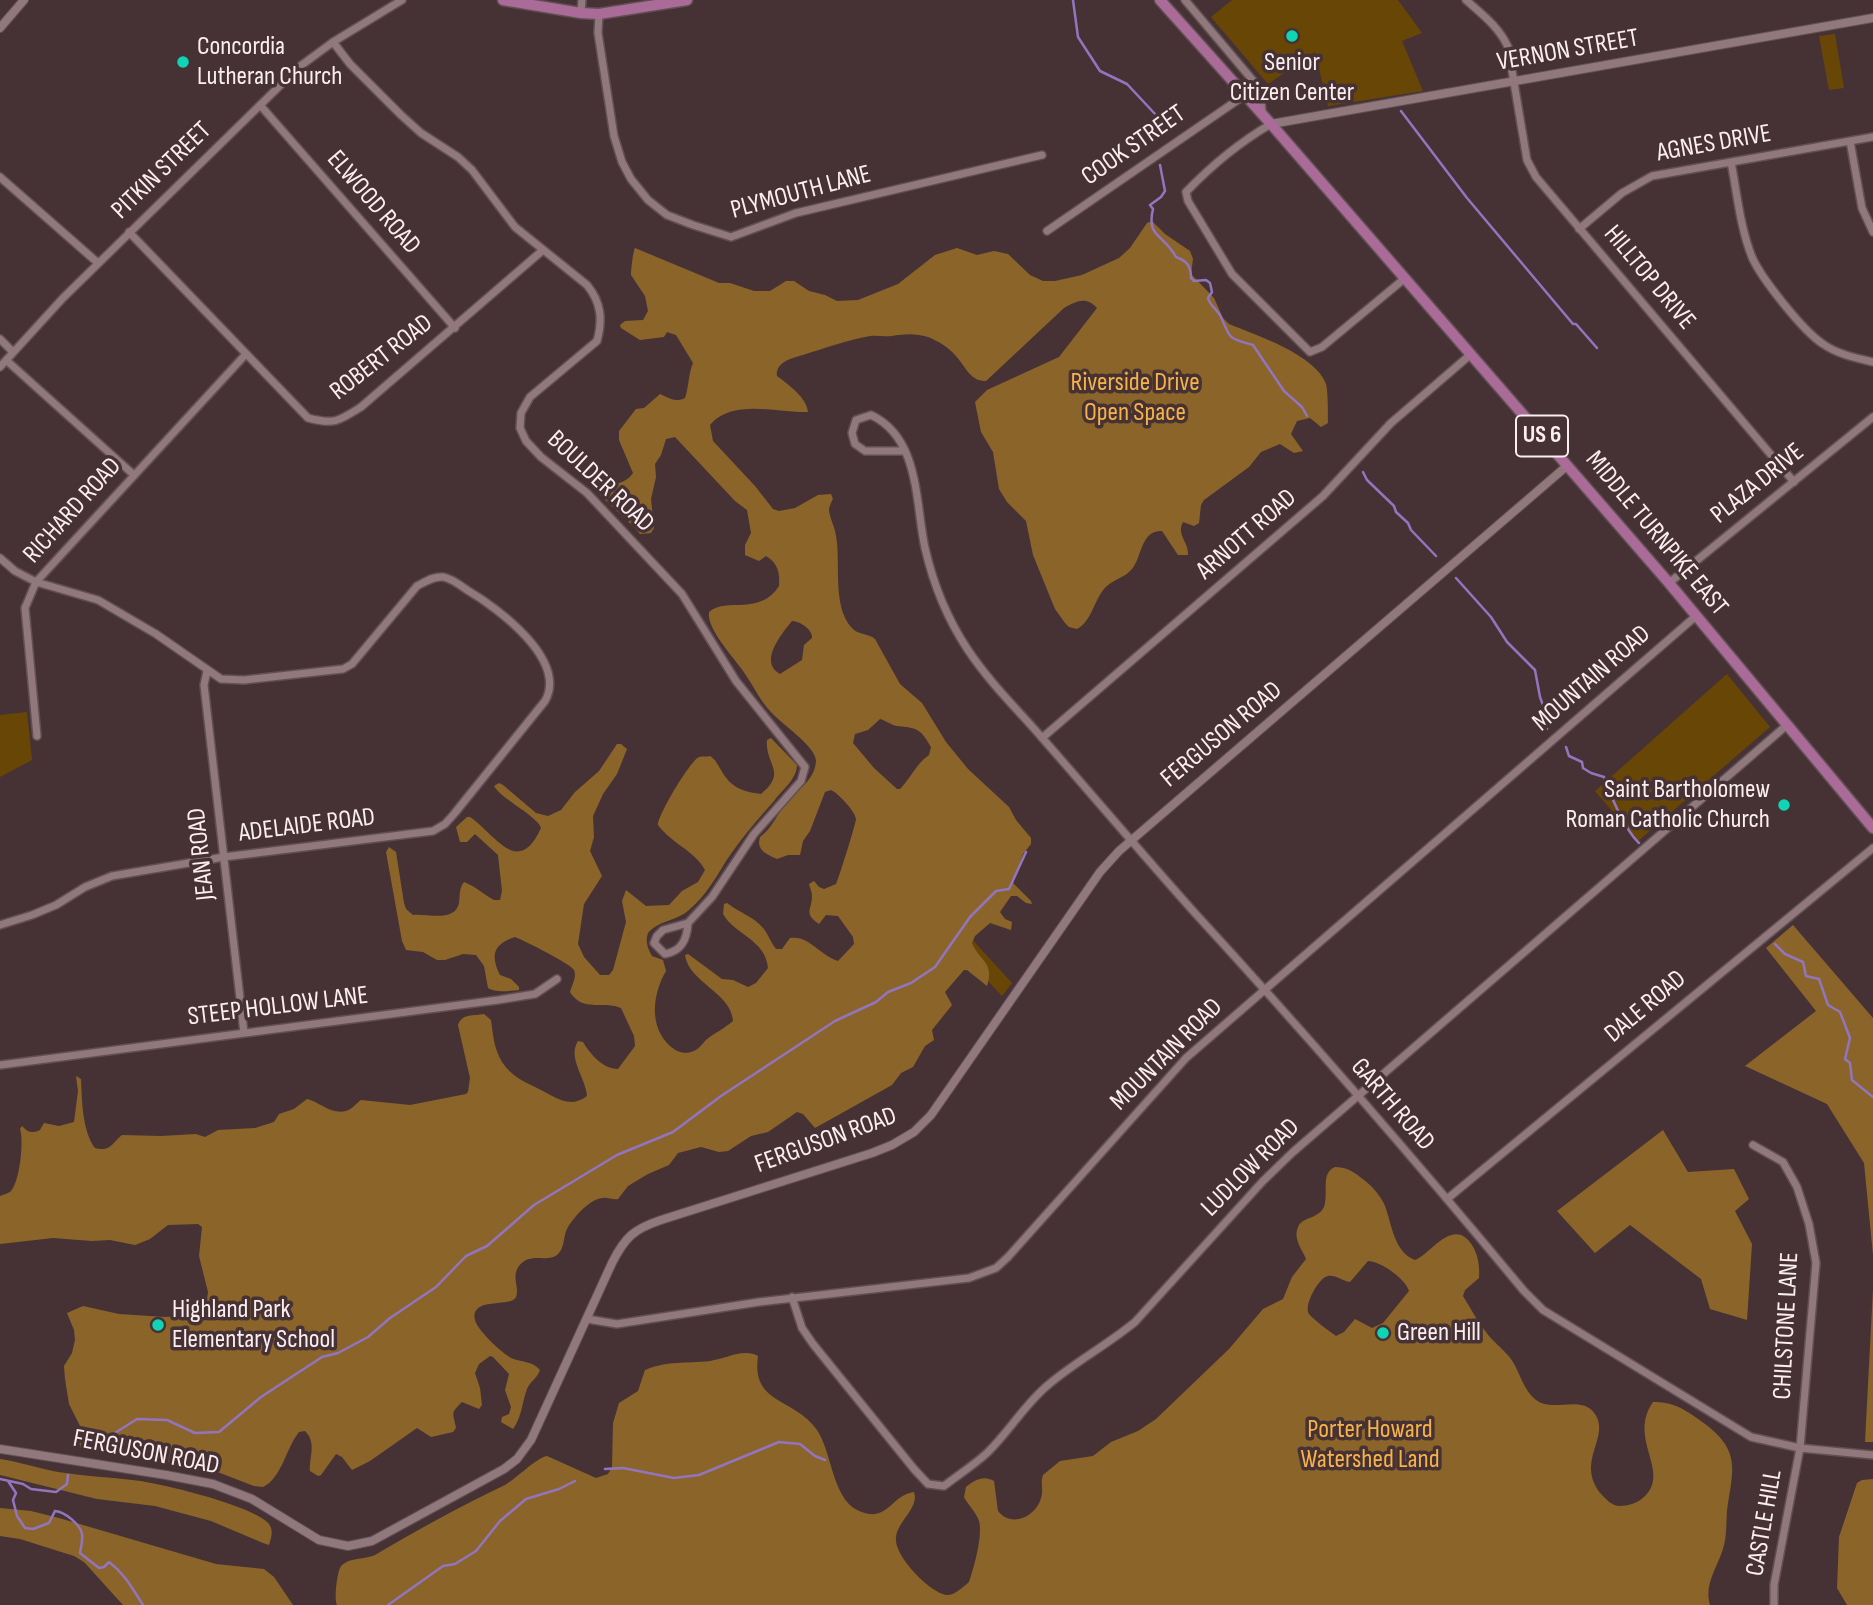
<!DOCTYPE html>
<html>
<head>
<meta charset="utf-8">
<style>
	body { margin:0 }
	canvas { display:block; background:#463235 }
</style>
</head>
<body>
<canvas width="1873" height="1605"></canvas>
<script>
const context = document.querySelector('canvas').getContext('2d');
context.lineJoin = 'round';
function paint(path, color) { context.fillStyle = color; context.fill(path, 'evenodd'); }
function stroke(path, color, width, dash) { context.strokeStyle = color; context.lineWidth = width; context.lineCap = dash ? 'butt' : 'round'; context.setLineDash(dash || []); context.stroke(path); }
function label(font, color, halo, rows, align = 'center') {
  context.font = font + ' "Sofia Sans Condensed",sans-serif'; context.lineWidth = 7; context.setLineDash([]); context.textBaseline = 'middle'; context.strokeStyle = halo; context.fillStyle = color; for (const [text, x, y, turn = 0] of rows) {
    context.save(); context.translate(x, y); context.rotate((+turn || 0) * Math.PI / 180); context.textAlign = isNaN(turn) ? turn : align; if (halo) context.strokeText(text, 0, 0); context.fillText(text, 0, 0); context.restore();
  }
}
const green = new Path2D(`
	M1232,0H1398L1422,33L1402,41L1423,91L1328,106L1315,52L1268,84L1211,17Z
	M1835,34L1844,88L1829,90L1819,36Z
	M1727,674L1770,727L1638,841L1595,791Z
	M27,712L32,760L0,777V715Z
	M967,934L1012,983L1002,996L988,981L962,940Z`);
const forest = new Path2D(`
	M1152,221L1165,234L1190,251L1193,259L1191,274L1214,298L1223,318L1229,324C1256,335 1316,355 1326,384C1328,391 1328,414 1328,423L1321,427L1310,418L1297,421L1291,434L1303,451L1294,453L1280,444L1261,452L1249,467L1204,500L1201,505L1199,523L1194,526L1183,522C1176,535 1189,542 1188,555H1178L1162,531C1142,530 1142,554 1134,566C1127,578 1112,579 1104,589C1094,601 1091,622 1077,629L1069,627L1065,623L1055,609L1033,555L1026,521L1007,502L999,489L993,452L981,432L975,402L987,390L1059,357L1097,308C1087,296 1076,301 1064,308L986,381C970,382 965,365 955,355C948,347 938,341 928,337C915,333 905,334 891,336C884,337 877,335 870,336C847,340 825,348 803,355C791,358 775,363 777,376C789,385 807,398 808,412C778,413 732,398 710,425L713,441L755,486L773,509L779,511L795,508L818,495L831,494L833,499C832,500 829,508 829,509C829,517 835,527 836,536C841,562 832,605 851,627C857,635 868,633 875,639L900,684L922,703L946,742L968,769L1009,807L1016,820L1031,838V844L1023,854L1013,883L1031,901L1032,904L1026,903L1017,896H1011L1000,912L1005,919L1012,922L1011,930L990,923L975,936L972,943C979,961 995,962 987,986L967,970H964L945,992L952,1005L932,1030L934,1040L925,1046L913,1067L901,1073L892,1085L815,1128L803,1114L797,1112L768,1132L751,1136L728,1151L719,1152L701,1147L678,1153L669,1165L648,1174L628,1186L618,1199C612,1200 608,1197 603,1198C590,1198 572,1219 567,1229C563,1237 565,1247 558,1254C547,1264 531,1251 519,1266C511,1277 520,1288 516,1297C511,1308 470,1296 475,1320C477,1330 502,1353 511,1358C522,1363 531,1360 540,1370C537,1379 530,1381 527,1389C522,1402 522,1417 513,1429L501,1422L502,1417L509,1414L511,1407L505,1390L509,1374L493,1357L490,1356L479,1364L475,1373L480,1388L482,1405L479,1409L462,1402C450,1414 453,1411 456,1428L453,1432L431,1437L417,1428L370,1461L352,1470L342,1457L336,1454L321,1475L318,1476L310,1471C309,1457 317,1443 305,1431L299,1432C286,1448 282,1478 263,1487L254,1486L207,1468L81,1449L78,1439L80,1426L69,1404L65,1379L64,1366L72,1353L75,1340L74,1330L67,1313L83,1306L119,1314L165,1317L180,1316L192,1311L207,1299L208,1292L199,1256L202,1227L198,1224L168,1225L150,1239L135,1245L110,1240L92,1241L53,1238L0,1244V1196C3,1195 9,1193 11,1191C20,1181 24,1140 20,1129L22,1126C27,1132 32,1134 40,1130L44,1123L59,1126L74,1122L78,1091L76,1076L81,1079C82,1099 82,1131 95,1148C111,1152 112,1143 122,1135L161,1136L196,1134L205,1137L218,1130L255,1128L274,1122L279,1114L294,1109L307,1099C319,1102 332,1115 346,1111C353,1109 355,1104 361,1100L410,1105L466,1094L468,1092L470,1078L458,1025C462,1013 474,1016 484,1014L491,1020C493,1035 494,1049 502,1062C511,1076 523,1081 537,1088C554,1096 569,1110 587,1096C586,1078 567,1058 578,1041L583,1042C590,1054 603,1069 618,1069L635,1046L634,1036L621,1008C603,1000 583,1013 570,992C572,985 577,977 574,970C571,964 525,941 515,937C494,944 490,954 500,975L511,979L519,987V990C509,991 495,993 488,988L484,966L476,955L463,954L445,960H437L423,952L406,950L402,941L386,852L389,847L396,852L404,903L406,909L413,915C426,913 455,923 459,903C460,895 459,888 464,882C475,886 483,894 494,900H500L502,891L498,855L475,834L467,842H460L456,827L467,817H470C496,835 518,878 541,828L539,824C527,810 502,799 494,786L499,783L503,785L536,813L548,816L561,810L575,792L599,771L617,744H621L627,749L617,774L603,794L593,816L594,837L590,851L602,876L584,904L578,944L584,957L600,975H609L613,970L626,922L622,901L626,890L646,906L669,905L682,891L698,882L705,870C695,851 671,843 658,825C658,815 690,761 699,757C703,756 707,757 710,756C716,760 717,764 721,770C730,787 743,792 761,794C788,772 765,765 767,740L771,738L797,765C797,779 782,790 774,801C757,820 740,840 726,861C715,879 706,895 690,909C678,921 659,920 648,933C645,942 648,949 652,956L663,960L666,971C652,995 649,1027 670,1046C677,1052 684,1055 694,1051C699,1049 702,1044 706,1040C714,1033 724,1029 733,1021C731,992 689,983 685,955L688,954L722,979L733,980L748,987L756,983L768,968C766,940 734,934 723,914L724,904L727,903C740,913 753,916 764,929C769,936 771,943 776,949H782L790,938C809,935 818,954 838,961L854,944L853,937L838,916L826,915L819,924C803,913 812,910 812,896C812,892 810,888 809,884L814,881L819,887L824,889L836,884C839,878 856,823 856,819C855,811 838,793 831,790L825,792L810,831L803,841L800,855H788L777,859C766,854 756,850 760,837C773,828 778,811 789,799C800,788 815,779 816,761C816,746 780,723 770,711C761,701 756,691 749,680C740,663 706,631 709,612C726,597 761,616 779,586C780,573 778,563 766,556L759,561L745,555V545L751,533L747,510L735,501L675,437L666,439L661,455L655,464L656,477L651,499L654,528L651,533L640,534C627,517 602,501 593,485L598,481C610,486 625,485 633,473L619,440V431L636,409L644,408L660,394C669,398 676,403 685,398C689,387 688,375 693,363L676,335L667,332L664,337L640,340L621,328L620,325L625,321L643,320L648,311L645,296L631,275C631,271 633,251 635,248L719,283H730L754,291H770L786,281H794L809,291L825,295L837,301L858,300L898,284L935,255L957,248L977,255L994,251L1008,254L1030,275L1043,281H1055L1082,275L1119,258L1130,248L1147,223ZM792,621C800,621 813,630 812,638L804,645L802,660L780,674C758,662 782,633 792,621ZM880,719C885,720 891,725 897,726C917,728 920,728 931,747L929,755C916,764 911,778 900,789H897L874,768L853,743L855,734L868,730Z
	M1793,925L1873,1018V1255L1864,1163L1827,1104L1745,1066L1816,1011L1766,948Z
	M1663,1130L1688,1172L1734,1169L1749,1199L1735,1211L1752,1244L1747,1320L1710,1309L1701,1279L1630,1225L1595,1253L1557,1211Z
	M1335,1167C1345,1167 1353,1171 1360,1177C1370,1184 1380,1194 1385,1206C1392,1225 1394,1252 1415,1260C1431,1254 1453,1216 1472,1245C1478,1254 1480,1267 1479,1278L1465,1290L1463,1296C1471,1309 1479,1324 1489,1336C1496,1344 1505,1351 1511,1359C1520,1372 1523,1390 1536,1400C1553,1413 1582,1394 1595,1414C1611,1438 1574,1462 1602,1495C1607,1500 1612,1506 1620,1506C1628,1506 1638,1503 1644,1497C1672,1472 1627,1439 1653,1402C1672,1401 1686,1410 1701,1421C1742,1450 1733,1469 1727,1511C1726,1524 1727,1536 1723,1549C1717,1568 1704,1584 1710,1605H337C334,1599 337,1574 340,1568C346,1557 365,1560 375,1555C417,1530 461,1506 505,1485C517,1478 536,1458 547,1456L596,1478L608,1474L612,1467L613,1423L619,1403L638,1391L645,1370C670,1360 685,1364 710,1361C726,1359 743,1348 758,1356C751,1405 794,1397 817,1430C832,1452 832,1497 857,1510C888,1525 890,1495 914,1492C920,1509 894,1523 896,1541C897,1558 929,1592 946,1595C954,1596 963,1587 969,1582C974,1568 983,1535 979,1521C976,1512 968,1505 964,1497L966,1487C975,1480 983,1475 994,1481L998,1511C1011,1528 1036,1517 1041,1498C1044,1490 1040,1483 1043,1475L1060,1461L1093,1456L1111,1442L1138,1431L1156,1419L1229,1349L1263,1309L1283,1299L1292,1277L1306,1259C1302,1249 1293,1239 1298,1227C1302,1217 1318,1219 1324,1207C1329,1194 1320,1173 1335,1167ZM1368,1261C1380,1261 1406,1279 1409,1291L1383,1323L1372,1328L1355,1319L1344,1332L1336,1336C1329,1331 1314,1320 1309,1314C1303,1306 1319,1277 1328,1276C1334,1274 1343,1281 1350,1282Z
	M1873,1289V1442H1865Z
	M0,1459C20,1462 38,1468 58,1472C83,1476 107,1477 132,1480C157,1482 255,1506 269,1524C274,1531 271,1538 269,1545L263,1543L211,1521L155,1506L97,1499L0,1475Z
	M1873,1479V1605H1847L1837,1588L1839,1537L1857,1483L1862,1480Z
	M0,1508L31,1511L59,1518L216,1564L264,1569L274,1577L293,1605H123L84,1562L74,1556L20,1539L0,1536Z`);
const stream = new Path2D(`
	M1073,0L1078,37L1100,71L1127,84L1170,130
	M1401,111L1467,198L1573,324H1576L1597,348
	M1160,165L1165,191L1161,197L1150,205L1153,209C1146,238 1164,234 1176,257C1187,261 1191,266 1191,278L1194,281L1206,280L1210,283L1212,292L1208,298C1210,306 1217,309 1221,317C1231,341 1229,338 1253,345L1284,391L1302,407L1307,416
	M1363,472L1367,480L1394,506L1396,512L1408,523L1411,530L1436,556
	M1456,578L1491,617L1507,642L1535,670L1540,697L1544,708V723L1547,729
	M1566,747L1569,756L1582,762L1583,768L1591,773L1604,777C1610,795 1625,830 1639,843
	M1775,944L1785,954L1803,962L1806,976L1819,979L1828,1005L1840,1012L1850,1038L1845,1059L1850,1063L1852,1080L1873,1097
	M88,1450L137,1419L167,1420L195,1433L219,1432L261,1397L322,1357L338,1353L368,1337L390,1318L436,1287L466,1256L487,1246L534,1205L617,1155L673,1132L721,1096L835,1021L876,1002L888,992L911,983L935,967L970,917L996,891L1009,889L1026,852
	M605,1469L623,1468L674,1478L699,1475L779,1442L800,1444L815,1456L825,1460
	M0,1479L23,1484L31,1489L56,1492L67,1484L68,1475
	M8,1481L16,1493L13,1500L17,1516L25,1528L33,1529L49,1523L55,1511C65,1512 80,1524 82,1534C83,1540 81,1547 80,1553L99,1568L104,1567L109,1562C125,1574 132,1588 143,1605
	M388,1605L443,1566L455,1564L476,1551L500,1521L526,1499L559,1489L575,1481`);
const minor = new Path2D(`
	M1185,0L1255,83L1261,96L1262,113
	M1466,0C1483,15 1499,27 1508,47L1527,160L1536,177L1794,482
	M581,13L582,0
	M599,14L598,33L614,136L622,162L631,179L648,200L667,215L693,225L731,237L796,213L1042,155
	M333,42L350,64L401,115L421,133L458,157L472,170L515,227L587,285C601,302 603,319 597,341L530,397L521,413L520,428L526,441L541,457L587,493L682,594L736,681L805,767L801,781L754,834L712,897L688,923L663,930L657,936L654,943L665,954C682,951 687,939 688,923
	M260,105L455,328
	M1271,124C1240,142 1211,166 1186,192L1188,201L1232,274L1310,352L1322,347L1404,279
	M1850,141L1862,208L1873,232
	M1731,162C1737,193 1740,227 1752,257C1761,278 1803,331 1823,344C1837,354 1856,358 1873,362
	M0,177L98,263
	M1579,229L1622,193L1652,176L1873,137
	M1047,231L1245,95
	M129,232L308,418C334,425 339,421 361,407L543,250
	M0,339L13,352
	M6,360L134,475
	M0,367L63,298L299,67L333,42L402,0
	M904,451H865L855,444L852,433L856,420L871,415C920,438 915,502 925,548C933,583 948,620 968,650C990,683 1018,710 1044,740C1094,797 1143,855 1194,912C1307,1035 1417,1162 1524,1291L1543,1310L1751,1437L1800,1448L1873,1455
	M0,558L15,571L36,582L98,600L156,634L221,679L244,680L343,669L352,664L417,586C425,582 433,576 443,577C451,578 460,585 467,590C498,608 568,660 545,701L454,814L445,824L433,831L224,857L112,876L85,887L56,905L32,915L0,925
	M1669,583L1873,417
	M207,671L204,685L244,1033
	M37,736L25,608L36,582L246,354
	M1042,738L1323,496L1391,423L1470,355
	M0,1065L498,1000L535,994L557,979
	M1753,1145L1783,1162L1797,1187L1809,1224L1816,1263L1800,1448L1774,1585V1605
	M1447,1199L1873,848
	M792,1297L802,1328L813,1344L914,1469L928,1484L944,1486C958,1475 974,1465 987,1453C1009,1432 1024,1405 1048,1385C1075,1362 1107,1345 1135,1322L1263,1181L1293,1152L1787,725
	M587,1319L617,1324L759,1302L969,1278L996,1268L1008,1257L1186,1058L1696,616`);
const tertiary = new Path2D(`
	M0,28L24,0
	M1271,124L1873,18
	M0,1449L166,1475L213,1484L252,1499L319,1540L348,1546L372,1541L504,1469L517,1459L531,1440L612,1263C625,1237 634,1229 661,1220L872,1153L892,1145L914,1132L931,1115L1100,872L1119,851L1568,465`);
const primary = new Path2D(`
	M503,0L581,13L599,14L687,0
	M1160,0L1271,124L1669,583L1873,828`);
const markers = [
	[1292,36,7,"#10d5b4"],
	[183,62,7,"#10d5b4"],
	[1784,805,7,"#10d5b4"],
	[158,1325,7,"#10d5b4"],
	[1383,1333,7,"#10d5b4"]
];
const shields = [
	[1542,436,52]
];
const shieldNames = [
	["US 6",1542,436]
];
const poiNames = [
	["Concordia",197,47],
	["Lutheran Church",197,77],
	["Senior",1292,63,"center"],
	["Citizen Center",1292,93,"center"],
	["Saint Bartholomew",1770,790,"right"],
	["Roman Catholic Church",1770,820,"right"],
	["Highland Park",172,1310],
	["Elementary School",172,1340],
	["Green Hill",1397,1333]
];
const streetNames = [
	["VERNON STREET",1568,51,-10],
	["AGNES DRIVE",1714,144,-10],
	["COOK STREET",1134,146,-35],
	["PITKIN STREET",162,171,-44],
	["PLYMOUTH LANE",801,193,-15],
	["ELWOOD ROAD",373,203,49],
	["HILLTOP DRIVE",1649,278,50],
	["ROBERT ROAD",382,358,-38],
	["BOULDER ROAD",600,482,43],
	["PLAZA DRIVE",1758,484,-39],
	["RICHARD ROAD",73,511,-48],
	["MIDDLE TURNPIKE EAST",1656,534,50],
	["ARNOTT ROAD",1247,535,-41],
	["MOUNTAIN ROAD",1592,679,-41],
	["FERGUSON ROAD",1222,735,-40],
	["ADELAIDE ROAD",307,826,-7],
	["JEAN ROAD",202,854,-96],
	["STEEP HOLLOW LANE",278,1007,-7],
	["DALE ROAD",1646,1007,-40],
	["MOUNTAIN ROAD",1167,1055,-45],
	["GARTH ROAD",1392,1105,49],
	["FERGUSON ROAD",826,1141,-20],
	["LUDLOW ROAD",1251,1168,-45],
	["CHILSTONE LANE",1787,1326,-87],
	["FERGUSON ROAD",146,1453,11],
	["CASTLE HILL",1765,1523,-80]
];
const parkNames = [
	["Riverside Drive",1135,383],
	["Open Space",1135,413],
	["Porter Howard",1370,1430],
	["Watershed Land",1370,1460]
];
paint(green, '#684606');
paint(forest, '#8b6429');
stroke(stream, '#9275bf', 2.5);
stroke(minor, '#615053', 10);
stroke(tertiary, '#615053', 10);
stroke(primary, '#615053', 13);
stroke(minor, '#90787c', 7);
stroke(tertiary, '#90787c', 8);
stroke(primary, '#aa6b98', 10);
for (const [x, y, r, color] of markers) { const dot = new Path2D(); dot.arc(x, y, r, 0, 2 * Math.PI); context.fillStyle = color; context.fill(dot); stroke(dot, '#463235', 2.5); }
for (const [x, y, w] of shields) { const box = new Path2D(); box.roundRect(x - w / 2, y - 20.5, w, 41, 5); context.fillStyle = '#463235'; context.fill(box); stroke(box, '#fbeef0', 2); }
label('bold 24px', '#fbeef0', null, shieldNames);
label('26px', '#fbeef0', '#463235', poiNames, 'left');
label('26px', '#fbeef0', '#463235', streetNames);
label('26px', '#f7b347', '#463235', parkNames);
</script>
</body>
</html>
